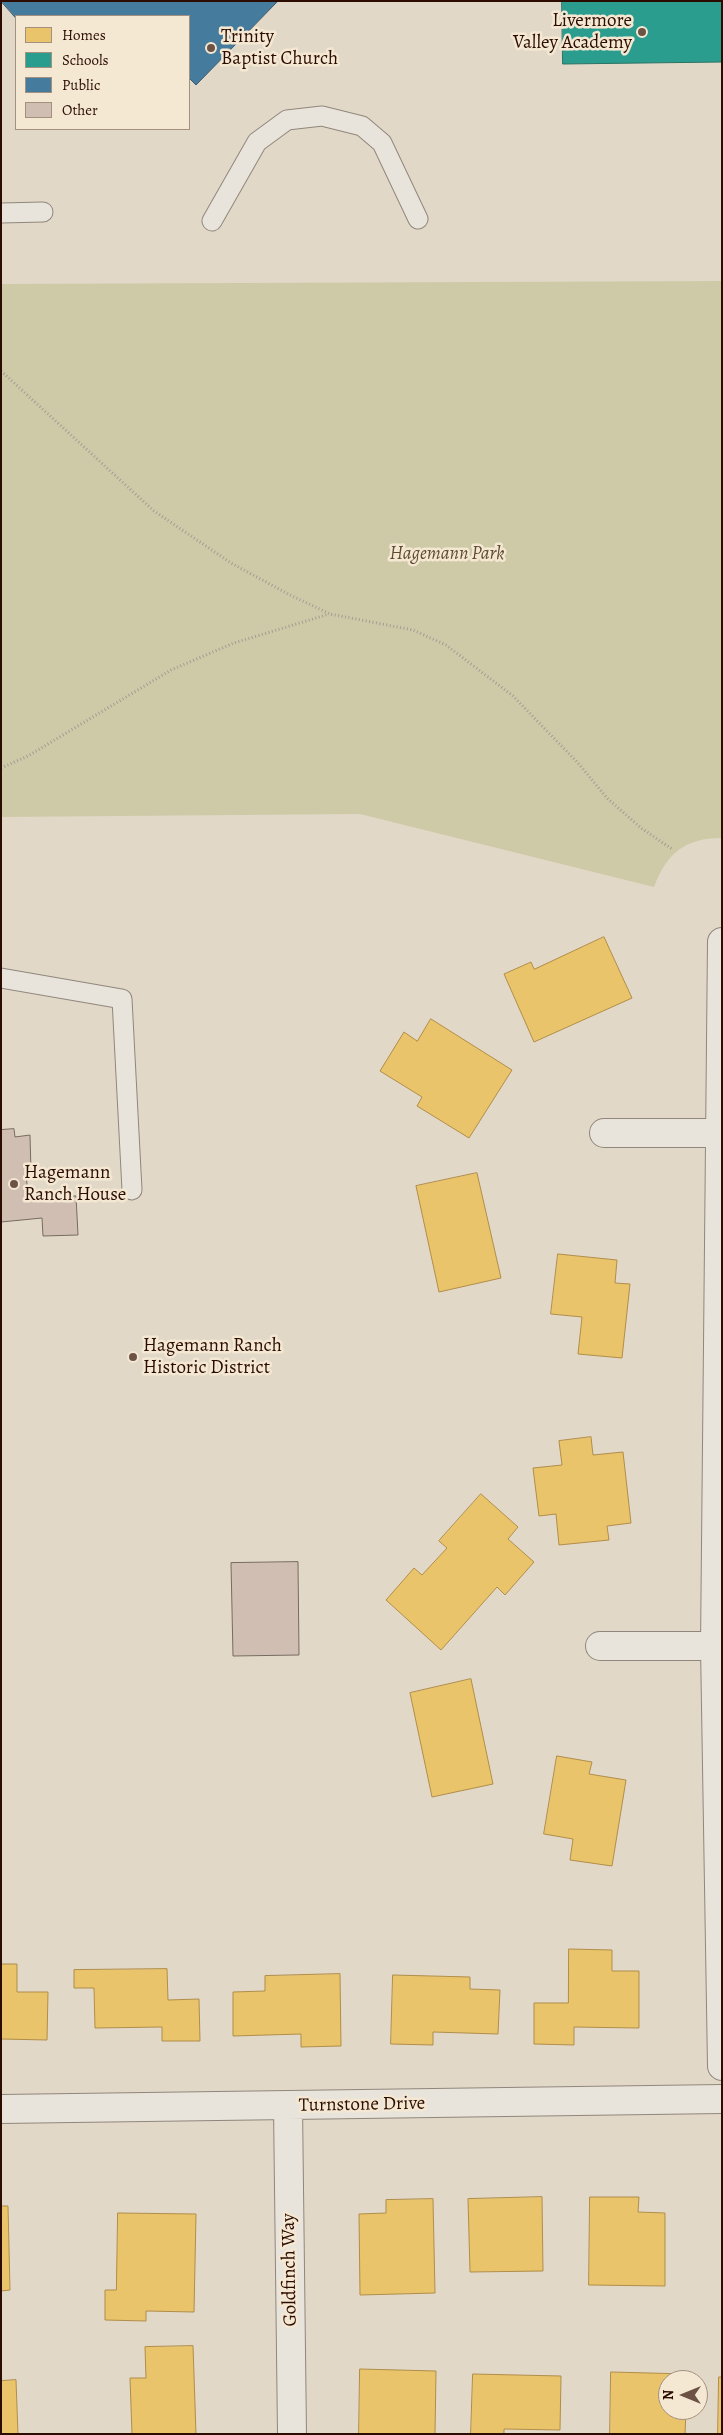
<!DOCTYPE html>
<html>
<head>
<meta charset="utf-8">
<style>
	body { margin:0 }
	#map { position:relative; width:723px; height:2435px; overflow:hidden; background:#e2d8c7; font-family:Alegreya,serif }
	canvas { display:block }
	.frame { position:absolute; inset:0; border:2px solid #2c0c00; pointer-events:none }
	.legend { position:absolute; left:15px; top:15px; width:175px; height:115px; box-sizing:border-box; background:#f4e8d3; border:1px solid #a4907f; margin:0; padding:6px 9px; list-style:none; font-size:15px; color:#2c0c00 }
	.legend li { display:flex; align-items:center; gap:10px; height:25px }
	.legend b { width:25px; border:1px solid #a4907f }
	.north { position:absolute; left:658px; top:2370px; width:50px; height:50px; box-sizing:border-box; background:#f4e8d3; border:1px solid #a4907f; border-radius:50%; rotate:270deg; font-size:14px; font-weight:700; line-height:20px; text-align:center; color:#2c0c00 }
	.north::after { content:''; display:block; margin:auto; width:18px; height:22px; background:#6c5346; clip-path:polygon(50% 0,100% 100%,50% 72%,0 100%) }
</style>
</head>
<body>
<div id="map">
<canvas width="723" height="2435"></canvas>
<div class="frame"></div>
<ul class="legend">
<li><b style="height:14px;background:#e9c46a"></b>Homes</li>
<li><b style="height:14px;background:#2a9d8f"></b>Schools</li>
<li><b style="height:14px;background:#457b9d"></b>Public</li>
<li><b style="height:14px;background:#d0beb3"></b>Other</li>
</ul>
<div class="north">N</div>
</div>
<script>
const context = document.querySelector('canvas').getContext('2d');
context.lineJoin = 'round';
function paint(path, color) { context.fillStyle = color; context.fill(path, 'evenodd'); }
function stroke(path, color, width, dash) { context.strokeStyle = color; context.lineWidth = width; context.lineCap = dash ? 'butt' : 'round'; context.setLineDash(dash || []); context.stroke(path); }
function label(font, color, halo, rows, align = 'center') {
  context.font = font + ' Alegreya,serif'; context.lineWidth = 5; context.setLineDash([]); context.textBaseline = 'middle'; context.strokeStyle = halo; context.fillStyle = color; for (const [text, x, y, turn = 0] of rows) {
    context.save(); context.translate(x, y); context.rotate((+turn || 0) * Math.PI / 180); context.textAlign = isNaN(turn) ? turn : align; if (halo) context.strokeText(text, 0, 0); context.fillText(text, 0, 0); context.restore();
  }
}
const green = new Path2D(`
	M722,281V838C685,838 667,853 654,887L360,814L1,817V284Z`);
const homes = new Path2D(`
	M604,937L632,998L534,1042L504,974L531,962L534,969Z
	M431,1019L512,1070L469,1138L417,1106L422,1097L380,1071L404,1032L417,1041Z
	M477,1173L501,1278L439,1292L416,1186Z
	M558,1254L617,1260L615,1283L630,1284L622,1358L578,1354L582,1317L551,1314Z
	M591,1437L593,1455L623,1452L631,1523L607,1526L609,1540L559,1545L556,1514L539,1516L533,1468L562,1465L559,1441Z
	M481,1494L518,1527L508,1539L534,1562L505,1595L497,1587L441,1650L386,1600L414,1568L422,1575L447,1548L439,1541Z
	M471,1679L493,1784L432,1797L410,1693Z
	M557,1756L592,1762L589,1774L626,1780L612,1866L570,1860L573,1839L544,1834Z
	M569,1949L612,1950V1971H639V2028L574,2027V2045L534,2044V2003H568Z
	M1,1964H17V1992H48L47,2040L1,2039Z
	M167,1969L168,2000L199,1999L200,2041H162V2027L95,2028L94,1988H74V1970Z
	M340,1974L341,2046L301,2047V2034L233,2036V1992L265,1991V1976Z
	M393,1975L470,1977V1989L500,1990L498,2034L433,2032V2045L391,2044Z
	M542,2197L543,2271L470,2272L468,2199Z
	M590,2197H639L638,2212L665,2213V2286L589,2285Z
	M433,2199L435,2293L360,2295L359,2214L386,2213V2200Z
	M1,2206H8L10,2290L1,2291Z
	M118,2213L196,2214L194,2312L146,2311V2321L105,2320V2290H116Z
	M193,2346L196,2434H132L130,2378H146L145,2347Z
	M360,2369L436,2371L435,2434H359Z
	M611,2372L687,2374L686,2380H668V2410H686L685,2434H610Z
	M473,2374L561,2376L560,2430L504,2429V2434H471Z
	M719,2377H722V2434H718Z
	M16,2380L18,2434H1V2381Z`);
const schools = new Path2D(`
	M562,1H722V62L563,64Z`);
const public = new Path2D(`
	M1,1H278L196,85L189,78V16H16V18Z`);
const building = new Path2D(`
	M14,1129L15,1137L30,1135L31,1172H26L28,1197L76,1196L78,1235L43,1236L42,1218L1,1222V1130Z
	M298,1562L299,1655L233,1656L231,1563Z`);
const path = new Path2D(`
	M1,371L154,511L231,563L290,595L330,614L413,630L446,645L513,696L578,763L607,798L641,828L672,849
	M1,768L28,756L171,670L234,643L329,614`);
const service = new Path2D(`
	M1,213L43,212
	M212,221L257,142L287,120L322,116L362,126L382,143L418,219
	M1,978L122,999L132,1190`);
const minor = new Path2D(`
	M722,942L715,1646L722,2066
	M604,1133H719
	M600,1646H715
	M288,2106L292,2434
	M1,2109L722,2099`);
const markers = [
	[642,32,5,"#6c5346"],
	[211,48,5,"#6c5346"],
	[14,1184,5,"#6c5346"],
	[133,1357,5,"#6c5346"]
];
const poiNames = [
	["Livermore",632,21,"right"],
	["Valley Academy",632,43,"right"],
	["Trinity",221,37],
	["Baptist Church",221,59],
	["Hagemann",24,1173],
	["Ranch House",24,1195],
	["Hagemann Ranch",143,1346],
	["Historic District",143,1368]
];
const parkNames = [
	["Hagemann Park",447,554]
];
const streetNames = [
	["Turnstone Drive",362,2105,-1],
	["Goldfinch Way",290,2270,-91]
];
paint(green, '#cecaa7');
paint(homes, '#e9c46a');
stroke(homes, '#b08d4a', 1);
paint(schools, '#2a9d8f');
stroke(schools, '#2b7264', 1);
paint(public, '#457b9d');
stroke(public, '#3e5a6e', 1);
paint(building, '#d0beb3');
stroke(building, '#766b61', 1);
stroke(service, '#90877c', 21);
stroke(minor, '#90877c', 30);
stroke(path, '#a39c94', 3, [1, 2.5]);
stroke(service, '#e8e3db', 19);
stroke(minor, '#e8e3db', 28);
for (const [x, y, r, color] of markers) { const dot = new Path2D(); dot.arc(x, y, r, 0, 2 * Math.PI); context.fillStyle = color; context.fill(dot); stroke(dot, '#f4e8d3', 2); }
label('19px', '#2c0c00', '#f4e8d3', poiNames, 'left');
label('italic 19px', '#5f4a31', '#f4e8d3', parkNames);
label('19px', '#2c0c00', '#f4e8d3', streetNames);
</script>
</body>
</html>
